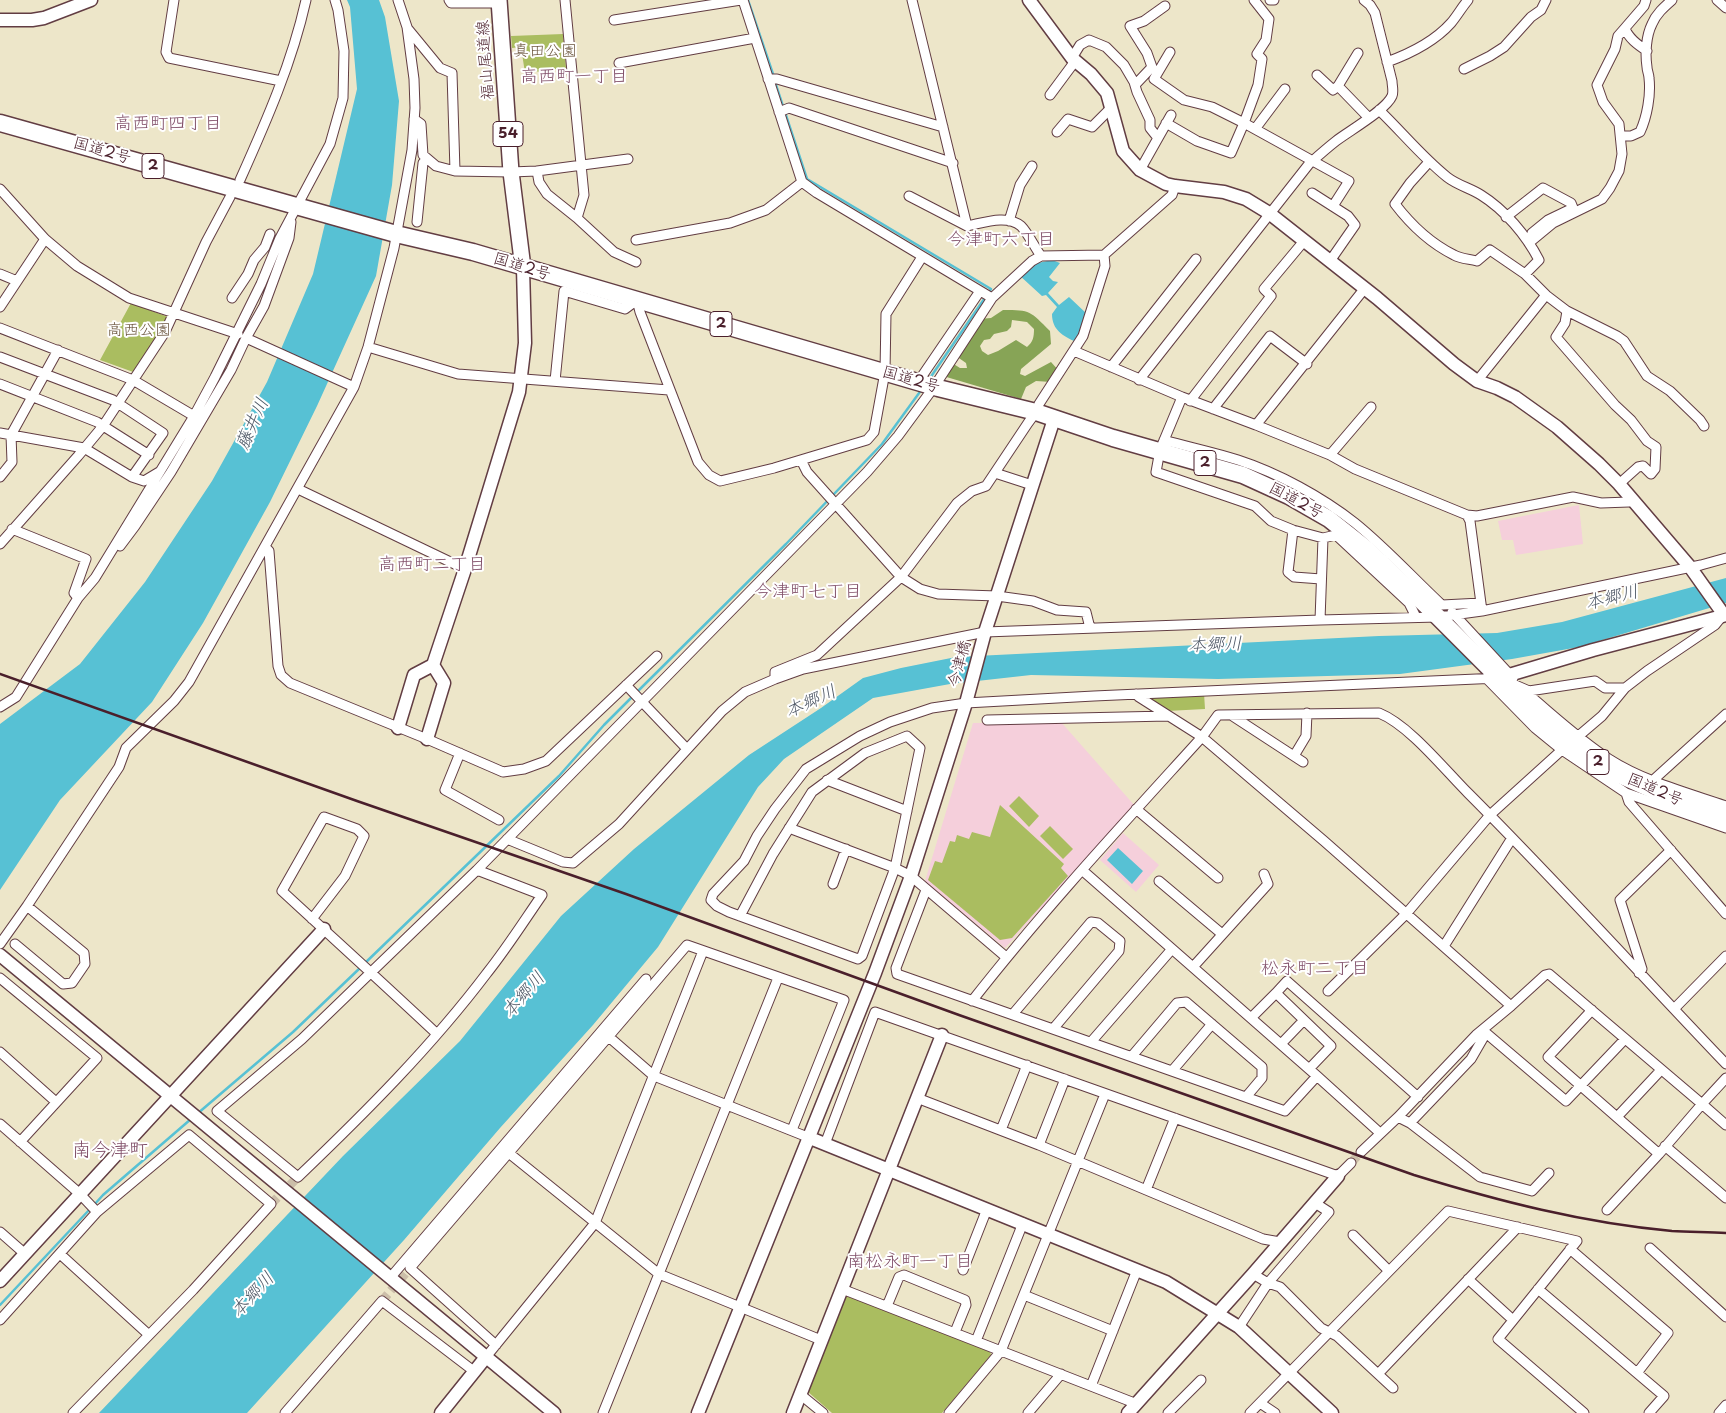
<!DOCTYPE html>
<html>
<head>
<meta charset="utf-8">
<style>
	body { margin:0 }
	canvas { display:block; background:#ede6c9 }
</style>
</head>
<body>
<canvas width="1726" height="1413"></canvas>
<script>
const context = document.querySelector('canvas').getContext('2d');
context.lineJoin = 'round';
function paint(path, color) { context.fillStyle = color; context.fill(path, 'evenodd'); }
function stroke(path, color, width, dash) { context.strokeStyle = color; context.lineWidth = width; context.lineCap = dash ? 'butt' : 'round'; context.setLineDash(dash || []); context.stroke(path); }
function label(font, color, halo, rows, align = 'center') {
  context.font = font + ' "Playpen Sans","Klee One",sans-serif'; context.lineWidth = 4; context.setLineDash([]); context.textBaseline = 'middle'; context.strokeStyle = halo; context.fillStyle = color; for (const [text, x, y, turn = 0] of rows) {
    context.save(); context.translate(x, y); context.rotate((+turn || 0) * Math.PI / 180); context.textAlign = isNaN(turn) ? turn : align; if (halo) context.strokeText(text, 0, 0); context.fillText(text, 0, 0); context.restore();
  }
}
const built = new Path2D(`
	M1579,505L1583,544L1516,555L1513,540H1502L1498,521Z
	M1061,722L1135,806L1005,948L925,881L973,723Z
	M1123,833L1159,865L1136,892L1100,860Z`);
const green = new Path2D(`
	M563,34L566,68L525,73L521,47L512,48L511,36Z
	M131,303L168,317L163,331L136,373L100,360Z
	M1204,693L1205,709L1167,711L1145,696Z
	M1019,796L1039,816L1029,827L1009,806Z
	M1000,805L1064,864L1061,868L1068,876L1012,938L1000,940L928,880L935,861L942,863L950,841L955,842L957,835L969,839L972,832L990,837Z
	M1050,826L1073,849L1063,859L1040,836Z
	M846,1295L990,1351L991,1355L942,1413H832L807,1391Z`);
const forest = new Path2D(`
	M1003,310C1031,310 1030,311 1050,331L1051,344L1021,369L1020,374L1025,376L1051,362L1059,371L1051,382L1036,381L1026,387L1021,399L943,376L952,363L960,368H967L966,363L956,356L979,319L991,318ZM1012,320L1027,322L1034,329C1034,337 1033,342 1027,347L1016,340L998,351L988,355L982,351L980,346L984,340L990,339L994,334L1007,331L1011,327Z`);
const water = new Path2D(`
	M347,0H379L385,17L399,101L392,185L376,276L317,406L270,502L203,623L152,702L60,800L0,890V724L80,664L145,582L212,481L267,382L313,274L357,89L350,7Z
	M1052,260L1060,263L1049,277L1053,281L1058,282L1048,293L1059,305L1069,297L1087,314L1076,342C1063,336 1052,330 1052,314L1057,307L1046,295L1042,296L1019,275L1033,264Z
	M1726,578V603L1579,647L1512,659L1400,674L1218,679L1031,675L950,684L873,698L784,759L758,787L658,947L593,1025L500,1128L404,1240L247,1413H99L343,1156L460,1041L561,916L634,849L749,755L821,708L863,678L901,668L956,657L1379,636L1497,633L1562,622Z
	M1118,848L1143,871L1132,884L1107,860Z`);
const stream = new Path2D(`
	M748,0L774,77
	M775,82L807,179L991,289L930,378
	M637,692L786,544L882,444L922,389
	M364,964L559,776L604,725L633,696
	M197,1114L293,1032L360,968
	M94,1205L103,1195L191,1119
	M0,1305L90,1209`);
const streetTunnel = new Path2D(`
	M1351,1163L1361,1152
	M271,1204L298,1177
	M382,1301L410,1268`);
const street = new Path2D(`
	M174,0L166,52L169,58L281,81
	M449,0L451,3H499
	M565,0L584,195L577,218
	M743,0L802,182L817,193L992,298L1032,261L1041,256L1104,255L1172,195L1175,186
	M912,0L967,226C983,223 1007,214 1021,226C1028,233 1035,248 1041,256
	M1270,0H1274
	M1646,0L1644,6L1625,28C1628,38 1638,45 1647,51
	M1717,0L1726,8
	M614,20L741,0
	M408,29L440,68L452,73L455,171
	M1170,52L1154,79L1184,100L1212,107L1244,123L1258,85L1262,59L1257,54L1266,40L1269,19L1254,0
	M1387,62C1409,54 1435,41 1451,23C1457,16 1462,7 1468,0
	M619,63L755,38
	M1464,69L1490,56L1504,47L1531,17L1541,10L1546,0
	M1317,75L1333,90L1338,86L1369,118
	M768,79H777L943,127
	M1135,85L1152,67L1147,53L1130,26L1144,21L1165,6
	M1338,86L1358,53
	M1050,95L1073,64L1072,58L1080,45L1089,40L1106,47L1124,65L1134,82L1137,92L1150,120V128L1158,138
	M1379,110C1402,132 1422,157 1447,177C1457,185 1470,188 1481,195C1505,210 1526,235 1539,260L1525,274L1546,295L1567,311L1617,336L1624,341L1647,376L1670,391L1700,420L1704,426
	M779,112L789,108L953,163
	M414,119L421,124L423,155L436,166L455,171L511,172L537,171L628,159
	M1166,123L1197,141L1231,153L1244,123L1349,181L1333,206
	M1255,129L1285,89
	M1057,132L1068,119L1092,127L1111,108
	M1621,136H1631L1640,132C1647,117 1651,95 1649,78C1649,74 1647,71 1647,67C1645,54 1646,36 1652,24C1656,14 1664,7 1672,0
	M1429,162L1410,183L1395,204C1411,225 1430,243 1454,255C1461,259 1470,259 1477,261L1490,250L1525,274
	M1140,170L1171,115
	M537,171L539,182L547,194L577,218L614,252L636,262
	M240,180C266,122 292,63 306,0
	M0,189L45,239L77,266L129,298L238,334
	M1312,193L1348,216L1355,225L1330,261
	M909,196L967,226
	M1506,217L1543,188L1571,203L1573,208L1548,220L1532,233L1530,242L1553,223L1602,199L1610,188L1619,171L1622,154L1619,124L1603,102L1597,85L1615,49L1618,36L1625,28
	M1009,221L1020,185L1032,166
	M417,222L423,163L427,159
	M636,240L730,223L766,210L802,182
	M0,274L17,281
	M232,298L248,274L254,260L265,247L270,234
	M0,307L45,239
	M1567,311L1565,323L1556,337L1615,405L1631,420L1647,441L1656,447L1655,469L1651,474L1643,466L1638,467L1619,484
	M0,328L133,380L194,416
	M246,338L354,387
	M368,347L458,374L669,390
	M1074,351L1182,397L1256,425L1330,455L1355,469L1467,515L1470,521L1482,611
	M0,357L113,400L163,433L132,477
	M1111,367L1196,259
	M1139,380L1309,164C1318,156 1327,148 1336,141C1349,131 1386,110 1392,96C1394,91 1392,86 1392,81L1375,13L1370,5L1364,0
	M555,381L564,291L625,309L637,300L640,312L698,462L709,475L720,481L774,468L867,440L874,432L885,372L886,314L922,257
	M1477,381L1546,295
	M918,382L980,291
	M0,384L97,422L149,455
	M1182,397L1160,450L1156,472L1255,506L1271,521L1293,530L1323,538L1336,535L1409,603L1416,617
	M1190,401L1271,296L1264,289L1304,241
	M1213,409L1270,336L1307,364
	M1256,425L1365,288
	M0,433L84,448L132,477L144,481L159,472
	M1164,440C1188,447 1213,452 1238,460C1278,473 1322,497 1355,523C1386,548 1413,578 1442,605L1481,603
	M1330,455L1371,407
	M801,460L807,472L901,577L920,589L938,594L997,596L1033,601L1057,610L1086,612L1090,628
	M995,473L1032,485
	M0,477L12,462L11,435L58,350
	M298,489L465,569
	M1467,515L1477,516L1573,497L1601,503L1629,502L1632,500
	M12,529L86,559L74,593L78,598
	M1293,530L1288,572L1294,577L1321,579
	M0,544L78,456L103,426L165,332L206,242L230,197
	M120,546L135,526L171,472L231,370L246,338L264,306L289,238L291,222
	M266,548L269,551L278,666L281,675L290,683L427,739L503,772L524,769L546,761L657,656
	M1452,612L1513,678
	M1320,620L1323,538
	M1486,678L1535,728L1562,750L1626,793L1726,828
	M775,679V672L817,655L901,577L957,503L972,491L986,486L1028,423L1036,412L1039,404L1083,336L1105,266L1104,255
	M626,685L687,749
	M1523,690C1551,713 1578,739 1609,759C1643,781 1688,793 1726,806
	M1136,694L1139,697L1202,737L1324,841L1511,1006
	M0,707L16,697L78,598L95,578L194,416L215,377L261,284L280,238L330,144L343,98L344,51L338,10L335,0
	M1231,715L1303,762
	M987,720L1168,716
	M1575,739L1602,716L1625,688L1647,671L1715,625L1723,615
	M460,753L445,790L499,820
	M1294,756L1306,736L1307,713
	M827,780L907,811
	M1650,783L1726,714
	M1626,793L1629,802L1726,914
	M1136,809L1218,878
	M789,828L895,868L911,876L1006,957
	M507,839L563,862L573,863L619,824L722,711L745,692L775,679L803,669L985,632L1320,620L1438,617L1482,611L1701,565L1726,558
	M477,870L542,895C524,921 507,948 487,973C431,1047 365,1113 298,1177L217,1111L302,1039Z
	M477,870L867,472L898,436L934,387L992,298
	M1082,870L1317,1076L1380,1133
	M1159,881L1222,934
	M833,884L846,849
	M926,890L896,968L897,974L1285,1111L1317,1076
	M740,916L773,854L812,792L865,753L907,736L920,748L895,868L862,956L858,959L729,912L717,906L711,900L713,894L744,861L757,836L775,809L806,769L860,736L890,722L932,708L966,703L1094,696L1499,678L1529,691L1595,681L1605,688H1625
	M312,919L345,876L364,836L357,829L324,817L282,891C334,939 386,986 437,1034
	M0,944L27,906L119,767L126,748L174,701L189,682L354,387L368,347L394,248L412,150L415,108L414,79L407,27L398,0
	M15,944L63,984L72,983L85,964L84,953L27,906
	M1444,946L1512,838
	M1193,967L1268,884L1264,874
	M1639,973L1642,969L1620,900L1671,850
	M0,978L97,1058L20,1142
	M1328,991L1406,914L1490,815L1564,748
	M1276,993L1287,981L1418,1097
	M972,1001C1044,909 1124,823 1202,737L1218,715L1379,713C1409,725 1444,769 1468,793C1556,881 1640,974 1726,1064
	M1674,1009L1726,956
	M1592,1010L1548,1057L1659,1154
	M1013,1014L1091,922L1098,923L1120,941L1119,951L1053,1029
	M1251,1018L1276,993L1331,1046L1309,1069
	M1484,1029L1486,1033L1566,1101L1625,1039
	M609,1037L654,1076L810,1138
	M1091,1042L1172,949
	M1281,1044L1304,1020
	M0,1052L56,1102
	M1132,1056L1177,1003L1186,1002L1262,1067V1078L1246,1097
	M1172,1071L1212,1024
	M1726,1078L1702,1104L1726,1125
	M917,1098L1039,1145L1263,1239L1280,1242
	M1398,1117L1410,1123L1480,1177L1532,1191L1549,1173
	M1617,1117L1661,1070
	M1410,1123L1471,1059L1486,1033
	M0,1124L80,1194L97,1212
	M1001,1130L1027,1065
	M825,1144L875,1012L1338,1176L1351,1163
	M1039,1145L1065,1079
	M1665,1146L1726,1198
	M1361,1152L1398,1117L1476,1035L1511,1006L1545,975L1549,974L1702,1104L1659,1154L1607,1210
	M510,1154L659,1274L821,1340
	M1146,1190L1175,1118
	M0,1232L24,1253
	M1353,1235L1389,1271
	M1650,1248L1726,1317
	M1570,1249L1668,1333L1637,1373
	M60,1254L149,1335
	M963,1270L987,1209
	M1253,1274L1268,1283L1280,1287L1321,1328L1337,1336L1393,1388
	M390,1278L646,979
	M1468,1279L1513,1320
	M842,1289L1137,1404
	M1538,1289L1664,1396L1649,1413
	M1024,1295L1113,1331
	M887,1306L899,1277L904,1275L965,1300L966,1305L955,1332
	M0,1320L97,1212L189,1135L271,1204L193,1290L73,1413
	M1239,1327L1268,1283L1329,1212L1315,1203
	M976,1341L1023,1223
	M496,1345L410,1268L687,945L844,1000L792,1130
	M486,1357L595,1223L703,951
	M1378,1374L1518,1227
	M1091,1386L1137,1270
	M801,1395L823,1413
	M1260,1403L1275,1413
	M285,1413L382,1301L475,1372
	M603,1413L778,978
	M949,1413L1001,1351L1105,1094
	M1028,1413L1061,1374
	M1168,1413L1201,1380
	M1250,1413L1448,1211L1577,1241L1498,1339L1584,1413
	M1719,1413L1726,1405`);
const secondary = new Path2D(`
	M1029,0L1072,58L1091,74L1107,93L1123,151L1140,170L1166,184L1175,186L1224,192L1246,199L1269,213L1377,298L1454,364L1477,381L1497,388L1515,397L1557,427L1599,464L1619,484L1690,567L1724,615
	M0,20H32L44,18L91,0
	M433,665L465,569L519,392L525,343L523,268
	M1499,678L1593,650L1726,615
	M398,728L414,675L433,665L444,683L427,739
	M0,955L554,1413
	M810,1138L1166,1282L1239,1327L1332,1413
	M0,1281L324,929
	M441,1413L486,1357
	M698,1413L875,973L911,876L966,703L985,632L1054,419
	M793,1413L942,1035
	M1128,1413L1253,1274L1338,1176`);
const primary = new Path2D(`
	M499,0L511,172L523,268`);
const highway = new Path2D(`
	M0,123L396,234L473,252L938,388L1036,412L1113,438L1243,475L1289,496L1329,519L1368,550L1438,617L1525,704L1553,729L1579,750L1615,773L1677,801L1726,818`);
const rail = new Path2D(`
	M0,674L357,801L626,894L959,1015L1414,1175C1498,1201 1584,1223 1672,1231C1690,1232 1708,1232 1726,1233`);
const shields = [
	[508,134,30],
	[153,166,22],
	[721,324,22],
	[1205,463,22],
	[1598,762,22]
];
const shieldNames = [
	["54",508,134],
	["2",153,166],
	["2",721,324],
	["2",1205,463],
	["2",1598,762]
];
const parkNames = [
	["真田公園",545,52],
	["高西公園",139,331]
];
const streetNames = [
	["福山尾道線",486,60,-94],
	["国道2号",102,151,16],
	["国道2号",522,267,17],
	["国道2号",911,380,16],
	["国道2号",1296,501,28],
	["今津橋",960,664,-75],
	["国道2号",1655,790,23]
];
const neighbourhoodNames = [
	["高西町一丁目",574,77],
	["高西町四丁目",168,124],
	["今津町六丁目",1001,240],
	["高西町二丁目",432,565],
	["今津町七丁目",808,592],
	["松永町二丁目",1315,969],
	["南松永町一丁目",910,1262]
];
const waterNames = [
	["藤井川",253,424,-66],
	["本郷川",1612,598,-14],
	["本郷川",1215,645,-2],
	["本郷川",811,702,-24],
	["本郷川",524,995,-49],
	["本郷川",253,1295,-47]
];
const quarterNames = [
	["南今津町",110,1151]
];
paint(built, '#f5cfdb');
paint(green, '#aabd60');
paint(forest, '#87a456');
paint(water, '#57c1d4');
stroke(stream, '#57c1d4', 2.5);
stroke(streetTunnel, '#ccbea9', 9, [9, 4.5]);
stroke(street, '#623d43', 11);
stroke(secondary, '#623d43', 15);
stroke(primary, '#623d43', 18);
stroke(highway, '#623d43', 19);
stroke(street, '#fff', 9);
stroke(secondary, '#fff', 12);
stroke(primary, '#fff', 15);
stroke(highway, '#fff', 16);
stroke(rail, '#4a1f2b', 2.5);
for (const [x, y, w] of shields) { const box = new Path2D(); box.roundRect(x - w / 2, y - 12.5, w, 25, 4); context.fillStyle = '#fff'; context.fill(box); stroke(box, '#4a1f2b', 1); }
label('bold 15px', '#4a1f2b', null, shieldNames);
label('16px', '#6c563e', '#fff', parkNames);
label('16px', '#4a1f2b', '#fff', streetNames);
label('18px', '#814f69', '#fff', neighbourhoodNames);
label('italic 18px', '#4f5866', '#fff', waterNames);
label('19px', '#814f69', '#fff', quarterNames);
</script>
</body>
</html>
